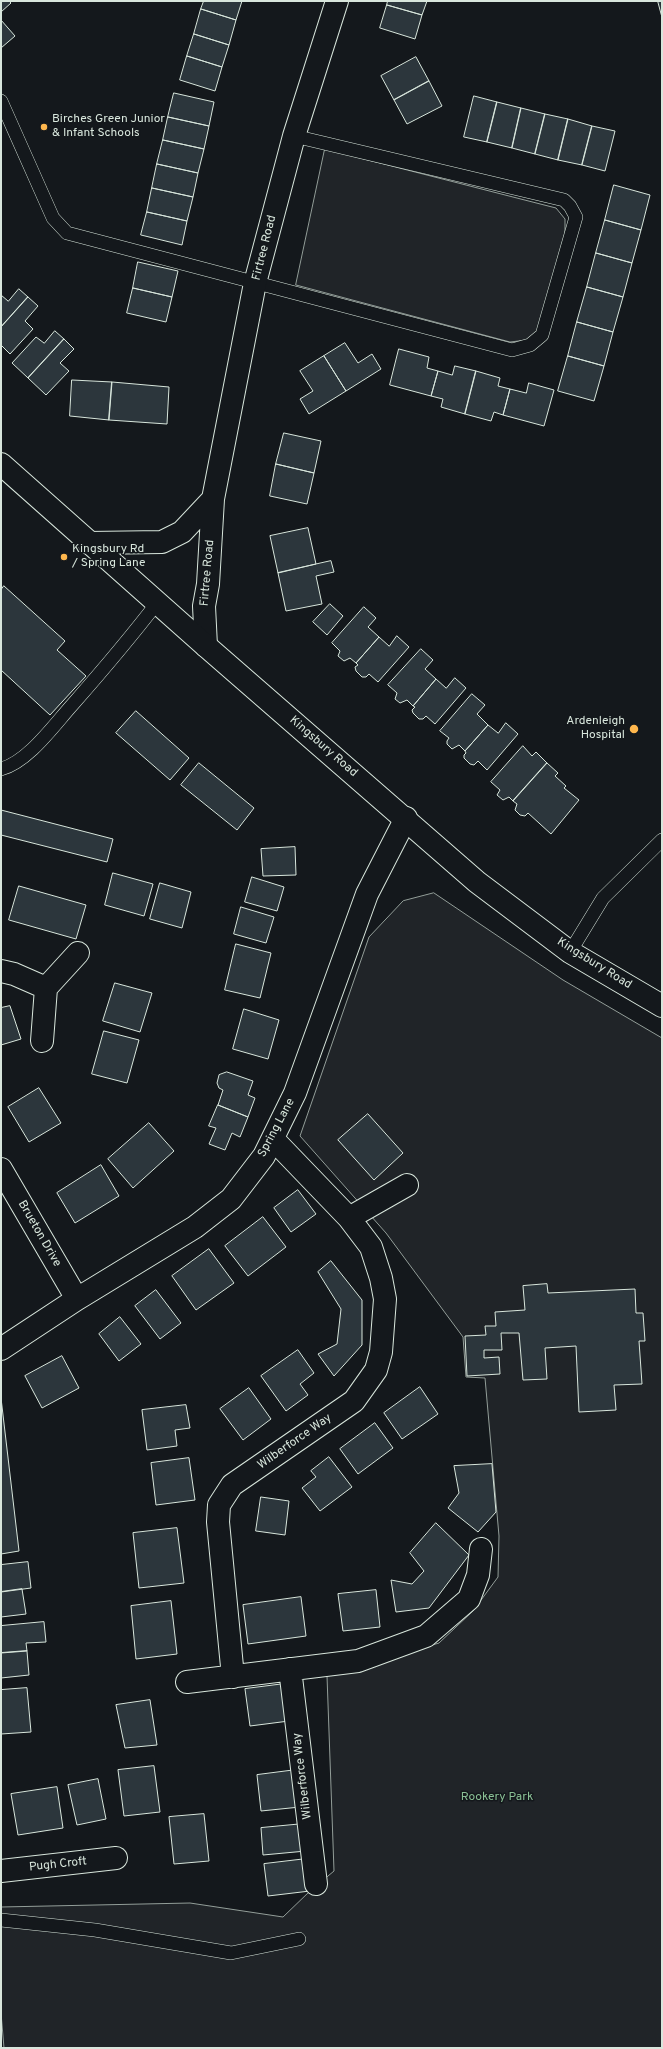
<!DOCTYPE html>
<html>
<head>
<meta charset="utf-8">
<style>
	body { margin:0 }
	#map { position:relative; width:663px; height:2049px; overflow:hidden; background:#14181c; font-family:Overpass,sans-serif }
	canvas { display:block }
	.frame { position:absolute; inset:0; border:2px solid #d8e6dc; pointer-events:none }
</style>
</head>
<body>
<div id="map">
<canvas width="663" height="2049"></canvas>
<div class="frame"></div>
</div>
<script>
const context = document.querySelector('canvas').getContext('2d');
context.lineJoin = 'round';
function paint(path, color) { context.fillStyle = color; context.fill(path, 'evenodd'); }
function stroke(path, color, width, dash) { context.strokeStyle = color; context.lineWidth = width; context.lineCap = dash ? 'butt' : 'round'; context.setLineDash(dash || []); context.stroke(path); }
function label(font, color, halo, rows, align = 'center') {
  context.font = font + ' Overpass,sans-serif'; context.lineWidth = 3; context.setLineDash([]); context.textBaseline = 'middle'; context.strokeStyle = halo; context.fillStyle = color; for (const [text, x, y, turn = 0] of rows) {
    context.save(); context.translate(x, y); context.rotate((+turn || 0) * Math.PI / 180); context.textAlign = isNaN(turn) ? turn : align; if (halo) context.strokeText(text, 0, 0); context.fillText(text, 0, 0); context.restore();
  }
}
const green = new Path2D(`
	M325,149L556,208L565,219V233L537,333L527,340L510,342L296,285Z
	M434,893L563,980L662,1038V2048H4L1,2013V1907L190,1903L283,1917L310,1891L334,1871L327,1676L439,1643L473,1611L498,1577L499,1536L485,1378L466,1377L463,1337L386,1233L300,1136L369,937L403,901Z`);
const building = new Path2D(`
	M1,1H9L11,3L1,12Z
	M204,1H242L236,20L201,9Z
	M388,1H427L422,15L387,5Z
	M658,1H662V17Z
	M387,5L422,15L415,39L380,28Z
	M201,9L236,20L229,45L194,34Z
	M1,20L15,36L1,48Z
	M194,34L229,45L222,67L187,56Z
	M187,56L222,67L215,91L180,80Z
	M416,57L429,81L394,100L381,76Z
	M429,81L442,106L407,124L394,100Z
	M174,93L214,102L209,126L168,117Z
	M474,96L497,102L487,142L464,137Z
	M497,102L521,108L512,148L487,142Z
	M521,108L545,114L535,154L512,148Z
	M545,114L568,119L558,160L535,154Z
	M168,117L209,126L204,149L163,140Z
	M568,119L592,126L582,165L558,160Z
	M592,126L615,131L605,171L582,165Z
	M163,140L204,149L198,173L157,164Z
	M157,164L198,173L193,197L152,188Z
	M614,185L650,195L641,230L605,220Z
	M152,188L193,197L187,221L147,212Z
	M147,212L187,221L182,245L141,235Z
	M605,220L641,230L632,263L596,253Z
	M596,253L632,263L623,297L587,287Z
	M138,262L178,271L172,297L133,288Z
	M587,287L623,297L613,332L577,322Z
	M133,288L172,297L166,322L127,313Z
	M19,289L28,297L1,327V295L8,301Z
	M28,297L38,306L25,321L33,329L10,354L1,345V327Z
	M577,322L613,332L604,366L568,356Z
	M55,331L64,339L28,378L12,363L36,337L44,343Z
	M64,339L74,349L60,363L69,371L46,395L28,378Z
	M345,343L358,363L372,354L381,369L346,391L324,356Z
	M399,349L429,357L427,368L438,371L431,396L390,385Z
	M324,356L346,391L309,414L300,399L313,391L300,371Z
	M568,356L604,366L594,401L558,391Z
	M455,366L476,371L465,414L441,407L443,399L431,396L438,371L452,375Z
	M476,371L500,378L498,386L510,389L503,415L494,412L491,421L465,414Z
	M72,380L112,382L109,420L70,416Z
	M112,382L169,387L167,424L109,420Z
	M529,383L554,390L544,426L503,415L510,389L526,393Z
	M284,433L321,441L314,473L276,464Z
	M276,464L314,473L307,504L270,496Z
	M308,528L316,564L278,573L270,536Z
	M331,561L334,572L316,576L322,604L286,611L278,573Z
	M4,586L65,641L57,650L86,676L50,715L1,670V590Z
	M330,604L343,616L327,635L313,622Z
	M364,607L376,618L368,627L379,637L356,663L350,658L344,661L338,656L340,651L332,643Z
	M397,636L409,647L378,682L369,674L366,677H362L356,671L355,667L358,665L356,663L379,637L389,646Z
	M421,649L433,660L425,669L436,679L413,706L407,700L400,703L395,699L397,693L388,685Z
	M455,678L466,688L435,724L426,716L423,719H419L413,713L412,710L415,707L413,706L436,679L446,688Z
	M472,694L485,705L477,714L488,725L465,751L459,745L452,749L447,744V741L449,738L440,731Z
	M136,711L189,758L170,780L116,733Z
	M506,723L518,734L487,770L478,761L474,765L470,764L464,758V755L466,753L465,751L488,725L498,733Z
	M523,746L532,756L536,752L547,763L513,801L509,797L503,800L497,795L500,790L491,782Z
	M199,763L254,808L237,830L181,785Z
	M547,763L558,773L555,776L566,786L564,788L579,800L551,834L528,813L525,816L520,815L515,810L517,804L513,801Z
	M1,810L113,839L107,862L1,835Z
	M295,847L296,875L263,876L261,849Z
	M113,873L153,884L144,916L105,905Z
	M252,877L284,887L277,911L245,902Z
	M160,883L191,892L182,928L150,919Z
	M19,886L86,905L76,939L9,920Z
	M241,907L274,917L266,943L234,934Z
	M236,944L271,953L260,998L225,990Z
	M115,983L152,993L140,1032L103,1021Z
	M10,1006L21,1039L1,1045V1008Z
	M244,1009L279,1020L268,1059L233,1049Z
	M104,1031L139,1040L127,1083L92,1074Z
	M227,1072L253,1081L248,1095L255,1098L248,1117L218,1105L223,1090L219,1088L217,1083L219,1075Z
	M39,1088L61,1123L29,1142L8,1107Z
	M218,1105L248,1117L240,1137L232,1133L225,1150L209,1144L216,1128L209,1126Z
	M368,1114L403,1153L374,1180L338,1140Z
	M149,1123L174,1151L133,1188L108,1159Z
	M101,1165L119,1196L75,1223L57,1193Z
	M298,1190L316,1214L291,1232L274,1208Z
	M263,1217L286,1247L248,1276L225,1246Z
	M209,1249L234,1283L196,1310L172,1276Z
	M331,1261L362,1300V1345L334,1376L318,1354L337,1344L341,1309L318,1272Z
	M547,1284L548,1293L635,1289L636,1313H643L645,1341H639L642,1384L614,1385L616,1410L579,1412L576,1346L545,1348L547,1379L523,1380L519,1333H501L502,1350H484V1358L499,1357L500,1374L467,1376L465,1336L486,1335L485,1326H496L495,1312L525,1310L523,1286Z
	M156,1290L181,1323L160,1339L135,1306Z
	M120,1317L141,1344L119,1361L99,1334Z
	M298,1350L314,1373L300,1384L308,1395L286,1411L261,1376Z
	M62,1356L79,1388L42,1408L25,1376Z
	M420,1387L438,1414L402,1439L384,1413Z
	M249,1388L271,1419L243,1440L220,1409Z
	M1,1398L19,1551L1,1554Z
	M186,1405L190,1428L175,1430L177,1446L147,1450L142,1410Z
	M375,1423L393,1448L358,1474L340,1449Z
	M329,1457L352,1487L320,1511L302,1488L316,1477L311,1471Z
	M189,1458L195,1500L156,1505L151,1463Z
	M492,1464L496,1512L478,1532L448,1508L459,1493L454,1466Z
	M261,1497L289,1501L285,1535L256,1531Z
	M436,1523L469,1555L429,1608L396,1612L391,1580L412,1584L424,1571L410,1553Z
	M177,1528L184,1583L139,1588L133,1533Z
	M28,1562L31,1588L1,1592V1565Z
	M22,1589L26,1614L1,1617V1592Z
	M376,1590L380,1627L343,1631L338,1594Z
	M301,1597L306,1636L248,1644L243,1605Z
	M171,1601L177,1654L136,1659L131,1606Z
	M44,1622L46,1642L26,1643L27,1651L1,1653V1626Z
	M27,1651L29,1675L1,1678V1653Z
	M284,1684L289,1721L250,1726L245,1689Z
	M27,1688L31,1732L1,1734V1690Z
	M150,1700L157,1745L125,1748L116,1705Z
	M154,1766L160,1812L124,1816L118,1770Z
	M296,1770L300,1807L261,1811L257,1775Z
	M98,1779L106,1819L77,1825L68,1785Z
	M57,1787L63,1828L18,1835L11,1794Z
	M204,1814L209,1861L174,1864L169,1817Z
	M303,1824L306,1851L263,1855L261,1828Z
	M306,1859L310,1891L268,1896L264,1864Z`);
const service = new Path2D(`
	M1,101L53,218L67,233L512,350L530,345L542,335L576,217L570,206L564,200L294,136
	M1,769C28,762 54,725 73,704C102,671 130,638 157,603
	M570,952L603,898L662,840
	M1,1920L95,1930L231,1953L299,1939`);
const minor = new Path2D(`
	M89,543L162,542L182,532L213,499
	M206,646L204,606L208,584L213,499L255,283L294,136L337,1
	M1,971L14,974L46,988L78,953
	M42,1041L46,988
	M1,1169L77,1299
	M349,1218L407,1185
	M1,1349L77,1299L195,1227L231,1199L264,1156L295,1093L367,894L406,818
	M290,1669L316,1884
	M233,1677L218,1522L219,1505L232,1485L354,1401L376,1370L381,1352L385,1299L381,1278L371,1247L349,1218L273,1139
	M187,1682L358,1661L426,1636L469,1599L478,1575L481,1549
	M1,1871L116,1858`);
const tertiary = new Path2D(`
	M1,464L206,646L477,882L570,952L662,1006`);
const markers = [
	[44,127,4,"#ffb74d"],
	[64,557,4,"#ffb74d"],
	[634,729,5,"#ffb74d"]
];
const poiNames = [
	["Birches Green Junior",52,120],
	["& Infant Schools",52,134],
	["Kingsbury Rd",72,550],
	["/ Spring Lane",72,564],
	["Ardenleigh",625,722,"right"],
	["Hospital",625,736,"right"]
];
const streetNames = [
	["Firtree Road",265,248,-76],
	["Firtree Road",208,573,-85],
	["Kingsbury Road",323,747,41],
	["Kingsbury Road",594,964,32],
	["Spring Lane",277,1128,-62],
	["Brueton Drive",39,1234,60],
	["Wilberforce Way",295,1442,-35],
	["Wilberforce Way",303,1776,-97],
	["Pugh Croft",58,1865,-6]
];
const parkNames = [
	["Rookery Park",497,1798]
];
paint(green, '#202428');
stroke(green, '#939e99', 1);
paint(building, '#2c363c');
stroke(building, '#d8e6dc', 1);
stroke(service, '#d8e6dc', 14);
stroke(minor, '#d8e6dc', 24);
stroke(tertiary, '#d8e6dc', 24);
stroke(service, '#14181c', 13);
stroke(minor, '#14181c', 22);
stroke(tertiary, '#14181c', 22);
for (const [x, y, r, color] of markers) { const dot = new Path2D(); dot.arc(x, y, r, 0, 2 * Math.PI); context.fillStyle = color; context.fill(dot); stroke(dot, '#14181c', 1.5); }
label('12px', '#d8e6dc', '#14181c', poiNames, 'left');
label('12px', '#d8e6dc', '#14181c', streetNames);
label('12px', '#8ac095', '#14181c', parkNames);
</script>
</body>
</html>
